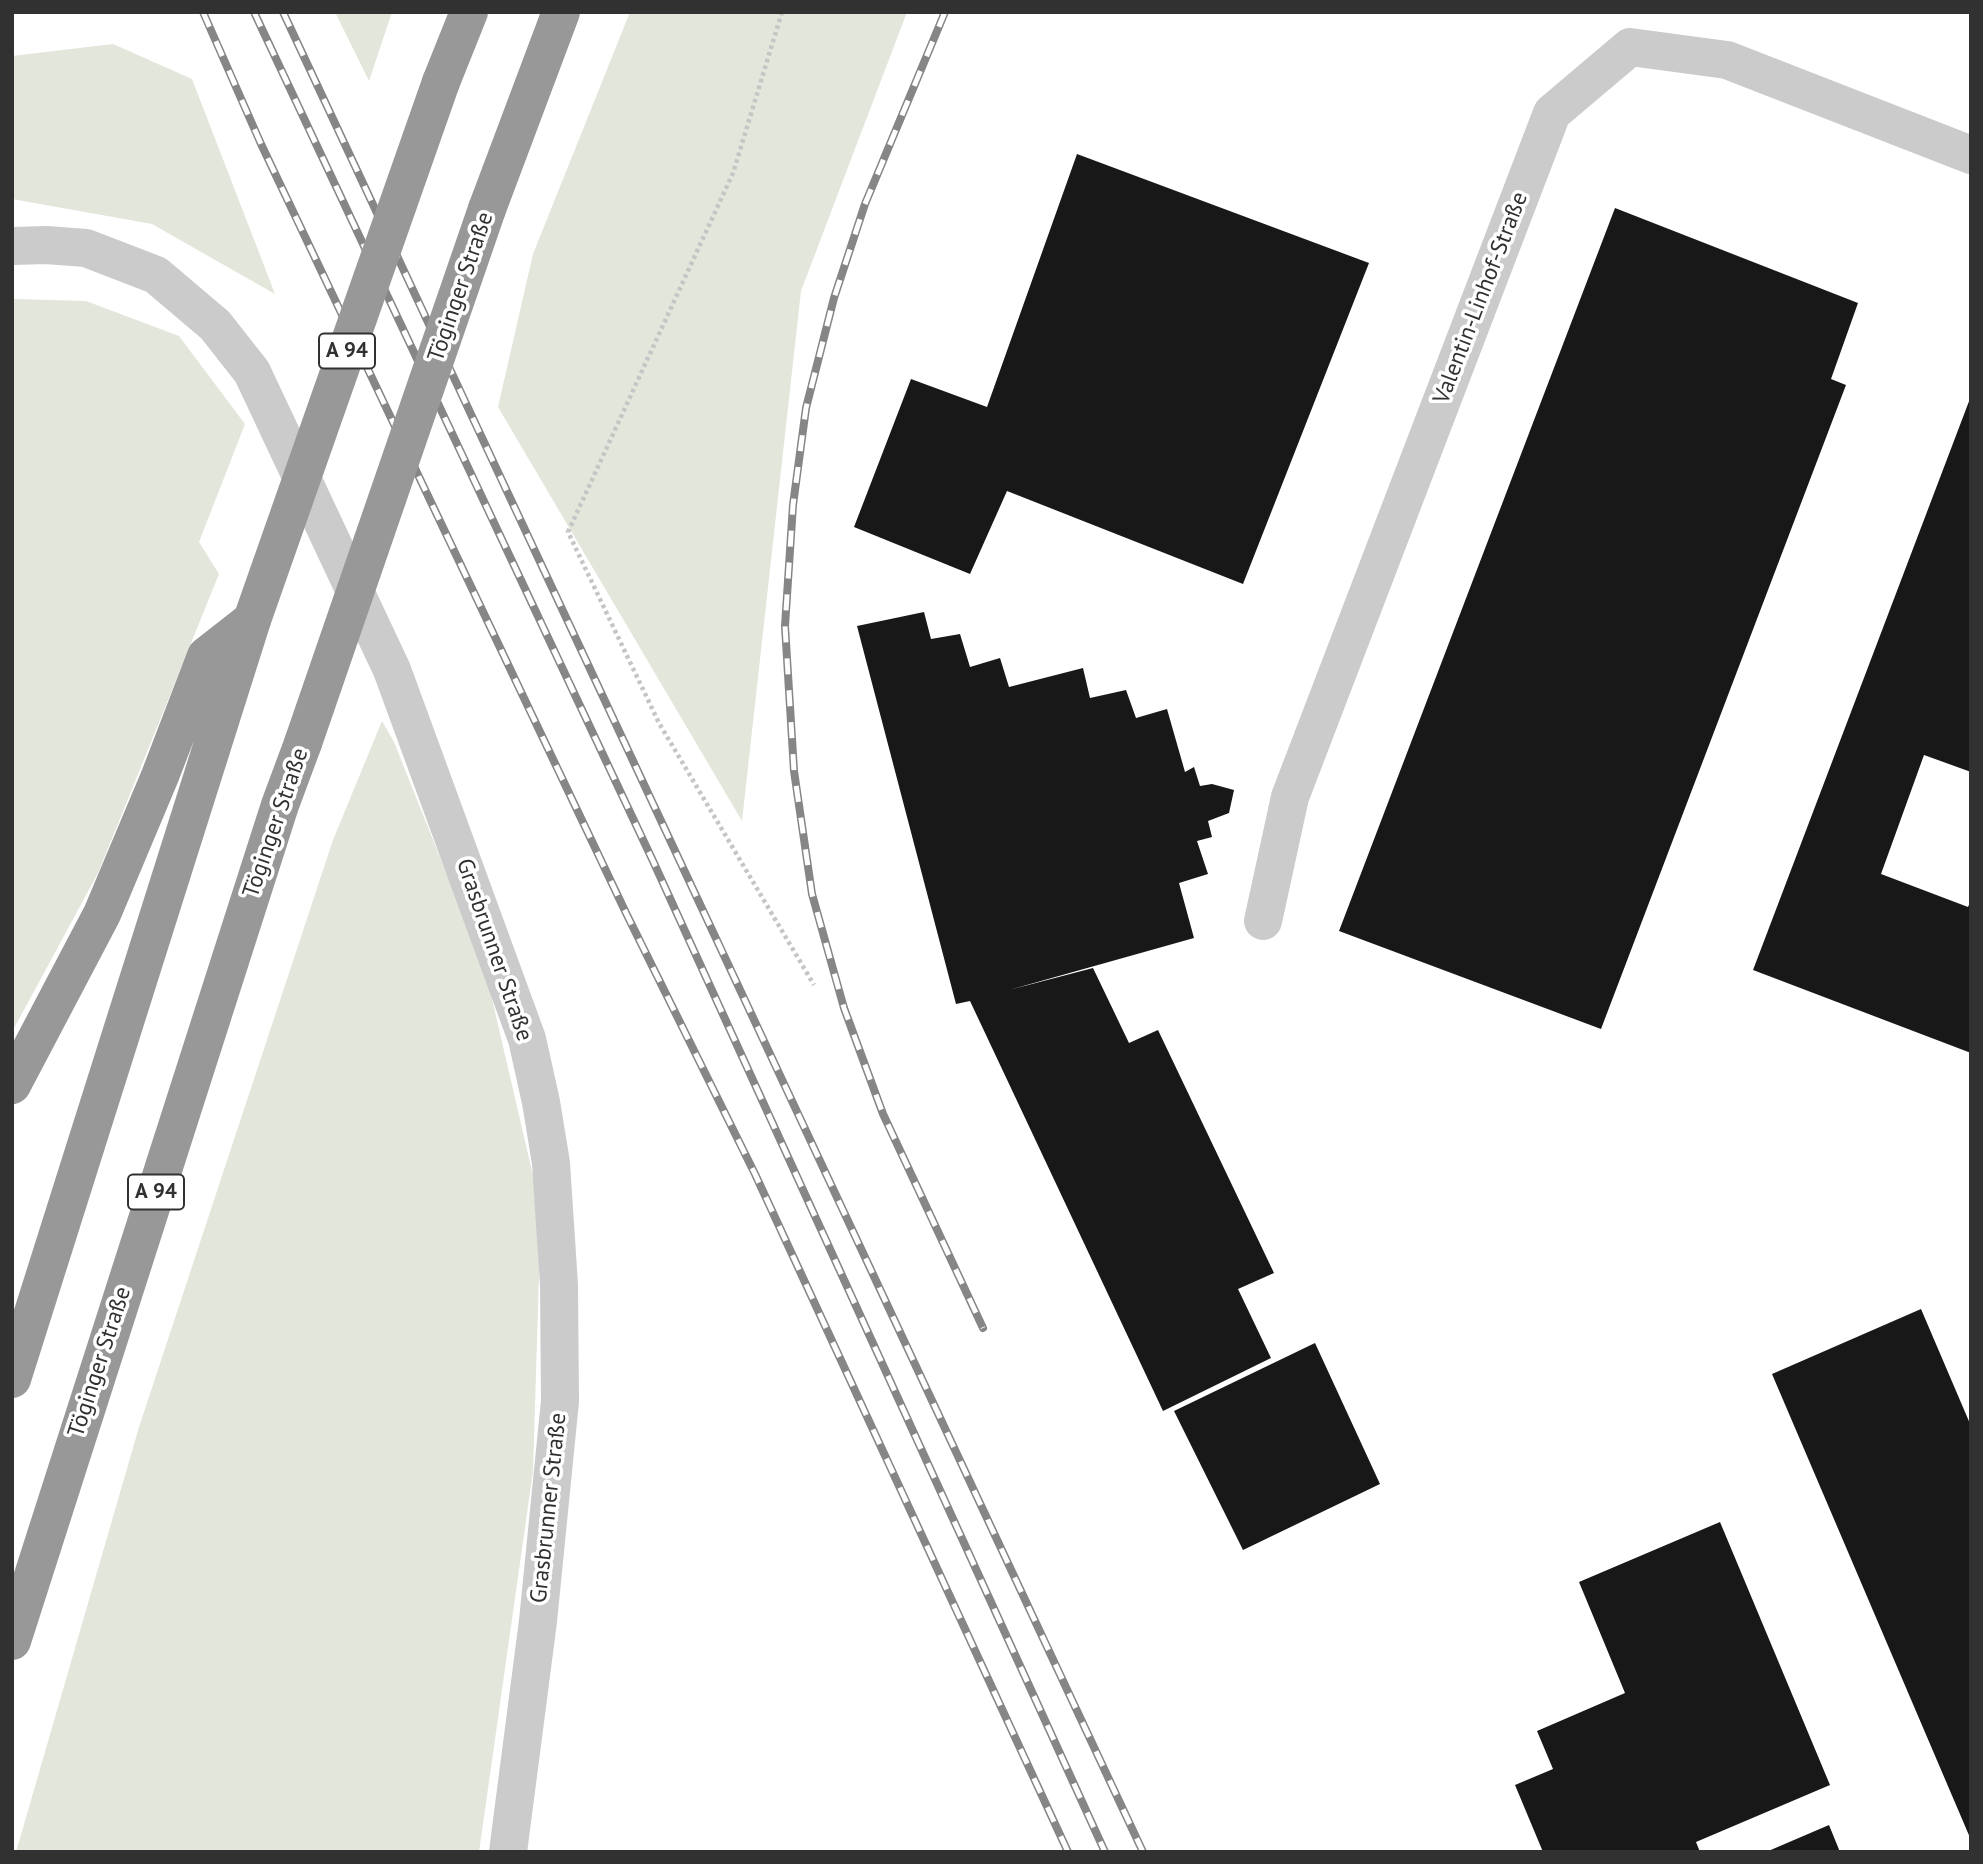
<!DOCTYPE html>
<html>
<head>
<meta charset="utf-8">
<style>
	body { margin:0 }
	#map { position:relative; width:1983px; height:1864px; overflow:hidden; background:#fff; font-family:"PT Sans",sans-serif }
	canvas { display:block }
	.frame { position:absolute; inset:0; border:14px solid #313131; pointer-events:none }
</style>
</head>
<body>
<div id="map">
<canvas width="1983" height="1864"></canvas>
<div class="frame"></div>
</div>
<script>
const context = document.querySelector('canvas').getContext('2d');
context.lineJoin = 'round';
function paint(path, color) { context.fillStyle = color; context.fill(path, 'evenodd'); }
function stroke(path, color, width, dash) { context.strokeStyle = color; context.lineWidth = width; context.lineCap = dash ? 'butt' : 'round'; context.setLineDash(dash || []); context.stroke(path); }
function label(font, color, halo, rows, align = 'center') {
  context.font = font + ' "PT Sans",sans-serif'; context.lineWidth = 7; context.setLineDash([]); context.textBaseline = 'middle'; context.strokeStyle = halo; context.fillStyle = color; for (const [text, x, y, turn = 0] of rows) {
    context.save(); context.translate(x, y); context.rotate((+turn || 0) * Math.PI / 180); context.textAlign = isNaN(turn) ? turn : align; if (halo) context.strokeText(text, 0, 0); context.fillText(text, 0, 0); context.restore();
  }
}
const green = new Path2D(`
	M335,12H392L369,81Z
	M630,12H907L801,291L742,821L498,407L533,254Z
	M113,44L192,79L275,294L152,224L12,199V56Z
	M12,299L86,301L179,336L245,424L199,542L219,574L98,873L12,1032Z
	M382,721L394,742L486,973L541,1210L533,1471L479,1852H16L139,1427L333,840Z`);
const building = new Path2D(`
	M1077,154L1369,263L1243,584L1007,491L970,574L854,527L911,379L987,407Z
	M1615,208L1858,303L1831,379L1846,385L1601,1029L1339,931Z
	M1971,396V772L1924,755L1881,874L1968,907L1971,900V1053L1753,970Z
	M924,612L931,639L960,634L970,667L1000,658L1009,687L1083,668L1090,698L1126,690L1136,718L1167,709L1185,772L1194,767L1200,786L1212,784L1234,790L1229,813L1208,821L1212,837L1197,841L1208,874L1179,883L1194,938L1009,990L1093,968L1129,1043L1158,1030L1274,1273L1238,1289L1271,1358L1163,1411L970,1001L956,1004L857,626Z
	M1921,1309L1971,1426V1840L1772,1374Z
	M1315,1343L1380,1484L1243,1550L1174,1411Z
	M1720,1522L1830,1785L1696,1842L1700,1852H1543L1515,1785L1553,1769L1537,1731L1625,1693L1579,1582Z
	M1829,1825L1840,1852H1766Z`);
const path = new Path2D(`
	M782,12L733,173L568,532L659,723L814,985`);
const minor = new Path2D(`
	M1263,921L1290,797L1552,113L1630,47L1727,60L1971,155`);
const tertiary = new Path2D(`
	M12,246L46,245L86,248L156,275L215,325L252,372L392,670L527,1039L541,1102L551,1163L559,1285L560,1401L538,1621L508,1852`);
const motorway = new Path2D(`
	M441,82L469,12
	M487,209L561,12
	M12,1085L102,914L160,776L206,656L252,620
	M12,1379L252,620
	M12,1641L280,805L303,743`);
const rail = new Path2D(`
	M203,12L261,144L626,913L755,1174L1068,1852
	M254,12L653,861L1105,1852
	M283,12L1143,1852
	M945,12L865,204L834,298L806,408L793,505L785,626L794,771L812,894L844,1008L883,1114L983,1328`);
const motorwayBridge = new Path2D(`
	M252,620L441,82
	M303,743L487,209`);
const shields = [
	[347,351,56],
	[156,1192,56]
];
const shieldNames = [
	["A 94",347,351],
	["A 94",156,1192]
];
const streetNames = [
	["Töginger Straße",461,287,-71],
	["Valentin-Linhof-Straße",1481,298,-69],
	["Töginger Straße",276,823,-71],
	["Grasbrunner Straße",494,950,71],
	["Töginger Straße",100,1362,-72],
	["Grasbrunner Straße",549,1508,-84]
];
paint(green, '#e2e6db');
paint(building, '#181818');
stroke(path, '#c5c5c5', 4.5, [3.5, 3.5]);
stroke(minor, '#cbcbcb', 38);
stroke(tertiary, '#cbcbcb', 38);
stroke(motorway, '#989898', 38);
stroke(rail, '#868686', 8);
stroke(rail, '#fff', 5, [16]);
stroke(motorwayBridge, '#989898', 38);
for (const [x, y, w] of shields) { const box = new Path2D(); box.roundRect(x - w / 2, y - 17.5, w, 35, 5); context.fillStyle = '#fff'; context.fill(box); stroke(box, '#313131', 2); }
label('bold 21px', '#313131', null, shieldNames);
label('23px', '#313131', '#fff', streetNames);
</script>
</body>
</html>
